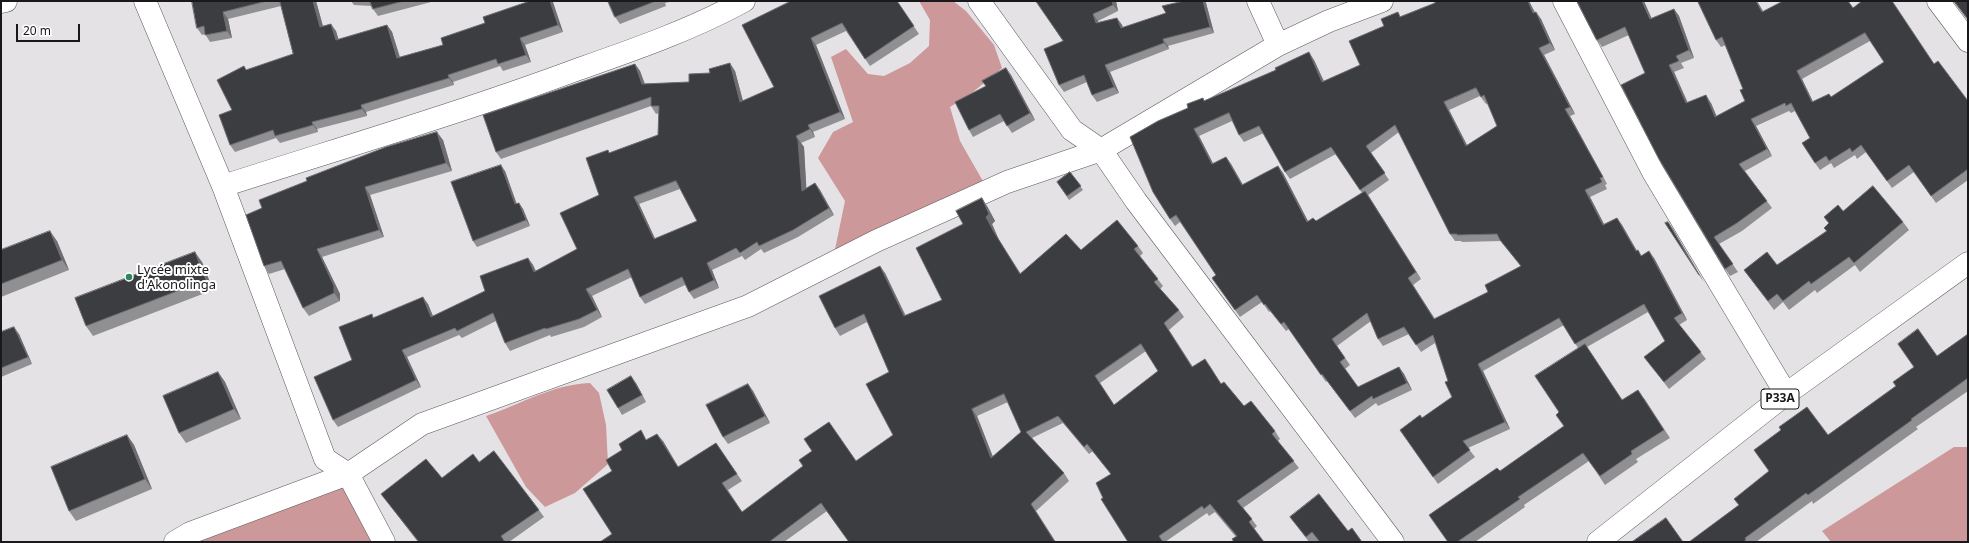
<!DOCTYPE html>
<html>
<head>
<meta charset="utf-8">
<style>
	body { margin:0 }
	#map { position:relative; width:1969px; height:543px; overflow:hidden; background:#e4e2e5; font-family:"Noto Sans",sans-serif }
	canvas { display:block }
	.frame { position:absolute; inset:0; border:2px solid #19181a; pointer-events:none }
	.scale { position:absolute; left:16px; top:24px; width:64px; height:18px; box-sizing:border-box; border:2px solid #19181a; border-top:0; padding-left:5px; font-size:12px; line-height:14px; white-space:nowrap; color:#19181a; -webkit-text-stroke:3px #fff; paint-order:stroke }
</style>
</head>
<body>
<div id="map">
<canvas width="1969" height="543"></canvas>
<div class="frame"></div>
<div class="scale">20 m</div>
</div>
<script>
const context = document.querySelector('canvas').getContext('2d');
context.lineJoin = 'round';
function paint(path, color) { context.fillStyle = color; context.fill(path, 'evenodd'); }
function stroke(path, color, width, dash) { context.strokeStyle = color; context.lineWidth = width; context.lineCap = dash ? 'butt' : 'round'; context.setLineDash(dash || []); context.stroke(path); }
function label(font, color, halo, rows, align = 'center') {
  context.font = font + ' "Noto Sans",sans-serif'; context.lineWidth = 4; context.setLineDash([]); context.textBaseline = 'middle'; context.strokeStyle = halo; context.fillStyle = color; for (const [text, x, y, turn = 0] of rows) {
    context.save(); context.translate(x, y); context.rotate((+turn || 0) * Math.PI / 180); context.textAlign = isNaN(turn) ? turn : align; if (halo) context.strokeText(text, 0, 0); context.fillText(text, 0, 0); context.restore();
  }
}
const forest = new Path2D(`
	M919,1H953L966,11L994,45L1002,68L973,92L950,107L960,141L988,190L832,264L845,201L818,158L833,132L853,122L831,57L846,49L868,74L884,76L910,63L929,46L930,20Z
	M590,383L599,393L606,425L608,464L575,493L545,507L526,487L486,416C522,404 550,385 590,383Z
	M1954,447H1968V542H1831L1822,531Z
	M348,474L384,542H175Z`);
const street = new Path2D(`
	M145,1L223,186L325,459L348,474L384,542
	M979,1L1072,130L1101,150L1136,201L1393,542
	M1258,1L1278,45
	M1564,1L1653,172L1786,394
	M1938,1L1968,41
	M1,2L6,1
	M223,186C341,148 460,113 576,70C633,50 691,30 744,1
	M175,542L190,533L348,474L422,424L748,306L876,241L1007,182L1101,150L1278,45L1329,21L1382,1`);
const primary = new Path2D(`
	M1598,542L1786,394L1968,263`);
const wall = new Path2D(`
	M192,1H316L323,26L336,31L338,40L387,25L392,32L400,57L443,45L485,23L530,1H552L563,32L525,45L531,62L503,71L500,66L453,82L454,85L366,112L367,116L317,129L318,132L280,143L276,138L235,152L230,145L232,110L247,70L293,54L281,6L228,19L232,38L210,42L205,34L202,35L197,28Z
	M351,1H435L378,16L373,9L372,6L354,5Z
	M608,1H673L665,3L666,6L620,24L615,17Z
	M897,1L919,34L870,66L846,31L816,45L845,119L813,132L815,137L801,143L804,147L806,188L815,183L820,190L834,215L798,237L764,253L761,249L745,260L742,256L712,270L719,288L694,299L689,292L685,285L645,304L640,297L632,277L592,296L602,317L584,327L551,337L550,335L510,351L505,343L496,321L462,338L459,335L407,357L421,387L338,427L333,420L352,360L374,317L428,304L433,316L485,291L528,258L533,265L536,271L577,249L599,195L610,153L658,135L659,113L656,114L651,106L501,159L496,152L635,64L640,71L645,84L689,82L710,73L735,71L743,101L774,87L742,25ZM680,189L697,221L655,239L639,204Z
	M1036,1H1116L1118,11L1098,21V23L1117,18L1122,25L1123,28L1166,13L1184,1H1205L1206,3L1214,33L1168,46L1169,49L1110,72L1119,93L1097,102L1092,95L1087,82L1064,92L1059,85L1063,41Z
	M1434,1H1529L1535,12H1536L1541,19L1555,50L1544,55L1575,114L1570,116L1607,184L1605,185L1607,189L1590,197L1604,224L1617,218L1622,225L1637,251L1638,250L1641,256L1654,258L1687,320L1679,325L1706,359L1669,389L1644,357L1665,341L1648,312L1587,347L1622,400L1644,398L1670,438L1636,459L1638,462L1605,485L1589,461L1524,505L1525,507L1475,542H1448L1500,471L1564,426L1559,412L1578,348L1564,325L1483,371L1510,429L1468,448L1475,457L1438,484L1400,430L1422,418L1452,397L1448,381L1435,343L1421,352L1409,334L1383,346L1378,339L1371,321L1337,346L1350,365L1345,369L1358,387L1399,367L1404,374L1412,390L1378,406L1376,403L1355,418L1327,381L1326,382L1289,329L1286,331L1270,311L1269,312L1262,302L1240,317L1212,278L1216,275L1180,222L1175,226L1170,219L1188,108L1205,100L1314,60L1324,81L1360,65L1384,26L1401,16L1435,3ZM1480,96L1486,104L1488,103L1497,126L1467,145L1449,110ZM1232,121L1239,135L1244,142L1264,133L1285,172L1290,179L1336,154L1362,193L1316,221H1308L1283,173L1278,166L1243,185L1231,164L1226,157L1213,164L1199,136ZM1399,132L1450,234L1455,241H1461L1462,242L1501,241L1521,266L1488,292L1435,319L1413,285L1421,279L1368,195L1389,180L1371,153Z
	M1577,1L1652,18L1674,9L1679,16L1694,58L1681,63L1684,68L1674,72L1687,102L1711,103L1716,116L1745,101L1743,89L1726,45L1721,47L1716,40L1757,1L1763,11L1853,8L1934,64L1968,101V180L1936,203L1914,172L1892,188L1866,152L1857,159L1855,155L1834,168L1831,163L1820,170L1815,163L1810,138L1795,111L1791,113L1789,111L1756,126L1772,156L1745,171L1772,208L1742,231L1719,244L1738,272L1730,276L1725,269L1645,73L1629,35L1602,47L1597,40ZM1870,41L1884,62L1832,97L1813,102L1802,79Z
	M1006,68L1011,75L1035,120L1012,133L1004,121L973,137L969,130L986,86Z
	M443,140L452,171L370,195L384,237L322,257L340,294V301L309,316L303,308L285,269L269,274L264,266L246,215Z
	M505,171L516,204L519,203L523,209L530,226L477,247L473,241Z
	M1070,172L1083,190L1069,200L1057,182Z
	M987,206L995,221L992,224L999,240L1021,274L1081,250L1138,246L1143,253L1140,256L1163,286L1160,289L1179,310L1184,317L1169,330L1193,367L1210,366L1221,384L1244,406L1275,431L1280,439L1278,441L1299,468L1243,508L1257,526L1254,529L1236,537L1215,512L1209,516L1207,513L1165,542H1128L1103,498L1111,474L1093,451L1089,454L1063,423L1032,438L1064,473L1069,481L1036,511L1056,542H849L827,511L784,542H600L612,534V471L622,450L647,440L663,441L678,467L716,443L742,481L728,490L742,512L856,461L893,435L889,372L867,322L840,336L835,328L885,273L906,316L942,300L963,224ZM1146,351L1158,371L1114,405L1100,383ZM1008,402L1021,432L993,457L977,416Z
	M1843,211L1903,222L1909,230L1860,272L1855,265L1817,293L1815,290L1789,310L1783,302L1774,310L1744,270L1777,265L1826,231L1824,228L1829,224L1824,217Z
	M57,241L69,270L1,297V250Z
	M202,262L213,290L93,336L86,326Z
	M1,332L19,334L32,364L1,377Z
	M1968,334V391L1916,427L1918,429L1813,504L1812,501L1756,542H1689L1739,505L1828,435Z
	M218,372L225,382L241,419L186,443L179,433Z
	M636,383L646,402L622,415L618,408Z
	M748,384L753,391L770,423L728,444L723,437Z
	M127,435L134,445L152,489L76,521L69,511Z
	M479,462L539,510L544,517L509,542H418L381,494L442,478Z
	M1290,517L1348,531L1362,542L1319,541L1318,542H1309Z`);
const shadedWall = new Path2D(`
	M313,1H316L325,34L320,27Z
	M550,1H552L553,2L563,32L558,25Z
	M1112,1H1116L1118,11L1113,5Z
	M1203,1H1205L1206,3L1214,33L1210,27Z
	M1528,1H1529L1538,20L1533,13Z
	M1642,1H1644L1655,26L1650,19Z
	M1756,1H1757L1767,19L1762,12Z
	M1674,9L1679,16L1694,58L1689,50Z
	M223,12L228,19L232,38L227,31Z
	M1536,12L1541,19L1555,50L1550,43Z
	M1093,14L1098,21L1101,30L1096,23Z
	M1117,18L1122,25L1126,35L1121,28Z
	M331,24L336,31L341,47L336,40Z
	M387,25L392,32L402,65L397,58Z
	M520,38L525,45L531,62L526,55Z
	M811,38L816,45L845,119L840,112Z
	M1163,39L1168,46L1169,49L1164,43Z
	M1539,48L1544,55L1575,114L1570,107Z
	M1309,52L1314,60L1327,89L1322,82Z
	M730,63L735,71L745,109L740,102Z
	M635,64L640,71L647,91L642,84Z
	M1105,65L1110,72L1119,93L1114,87Z
	M1669,65L1674,72L1691,110L1686,103Z
	M1006,68L1011,75L1035,120L1030,113Z
	M1797,71L1802,79L1817,110L1812,102Z
	M448,75L453,82L454,85L449,78Z
	M1706,95L1711,103L1720,124L1715,117Z
	M1444,102L1449,110L1471,153L1466,146Z
	M361,105L366,112L367,116L362,109Z
	M1565,109L1570,116L1607,184L1603,177Z
	M1751,119L1756,126L1772,156L1767,149Z
	M312,122L317,129L318,132L313,125Z
	M808,125L813,132L815,137L810,129Z
	M1194,129L1199,136L1217,171L1212,164Z
	M437,132L443,140L452,171L446,163Z
	M796,136L804,147L807,198L802,191Z
	M1226,157L1231,164L1247,192L1242,185Z
	M501,165L505,171L519,210L515,204Z
	M1278,166L1283,173L1312,229L1307,222Z
	M815,183L820,190L834,215L829,208Z
	M365,187L370,195L384,237L379,230Z
	M1585,190L1590,197L1608,232L1603,225Z
	M1365,191L1370,198L1421,279L1416,272Z
	M634,197L639,204L659,247L654,239Z
	M982,198L987,206L995,221L992,224L999,240L1025,282L994,232L986,217Z
	M519,203L523,209L530,226L526,220Z
	M1617,218L1622,225L1641,258L1636,251Z
	M1668,222L1673,229L1704,282L1699,275Z
	M50,231L57,241L69,270L62,260Z
	M317,249L322,257L340,294V301L334,293Z
	M1649,251L1654,258L1687,320L1682,313Z
	M195,252L202,262L213,290L206,280Z
	M528,258L533,265L539,279L534,272Z
	M707,263L712,270L719,288L714,280Z
	M880,266L885,273L909,324L904,316Z
	M1408,278L1413,285L1439,326L1434,319Z
	M586,289L592,296L602,317L597,310Z
	M423,297L428,304L436,324L431,317Z
	M14,327L19,334L32,364L28,357Z
	M402,350L407,357L421,387L416,380Z
	M1478,364L1483,371L1510,429L1505,422Z
	M1399,367L1404,374L1412,390L1407,383Z
	M218,372L225,382L241,419L234,409Z
	M631,376L636,383L646,402L642,395Z
	M748,384L753,391L770,423L765,416Z
	M972,409L977,416L996,465L991,458Z
	M657,434L663,441L683,475L678,467Z
	M127,435L134,445L152,489L145,479Z`);
const building = new Path2D(`
	M192,1H267L223,12L227,31L205,35L204,26L197,28Z
	M280,1H313L320,27L331,24L336,40L387,25L397,58L443,45L441,38L485,23L483,17L530,1H550L558,25L520,38L526,55L498,64L496,59L448,75L449,78L361,105L362,109L312,122L313,125L275,136L273,130L230,145L219,115L232,110L217,80L244,66L246,70L293,54Z
	M370,1H404L373,9Z
	M608,1H656L615,17Z
	M788,1H897L914,26L865,59L842,23L811,38L840,112L808,125L810,129L796,136L798,140L802,191L815,183L829,208L793,230L759,246L757,242L740,253L736,248L707,263L714,280L689,292L682,277L640,297L628,269L586,289L597,310L579,319L546,329L545,328L505,343L493,313L457,331L455,328L402,350L416,380L333,420L314,377L352,360L339,327L372,314L373,318L423,297L431,317L485,291L480,276L528,258L534,272L577,249L560,213L599,195L586,158L608,150L609,153L658,135L659,106H651V97L496,152L483,115L635,64L642,84L689,82V74L710,73L709,69L730,63L740,102L774,87L742,25L789,2ZM676,181L697,221L654,239L634,197Z
	M1036,1H1112L1113,5L1093,14L1096,23L1117,18L1121,28L1166,13L1162,6L1184,1H1203L1210,27L1163,39L1164,43L1105,65L1114,87L1092,95L1084,75L1059,85L1044,49L1063,41Z
	M1434,1H1528L1533,13L1536,12L1550,43L1539,48L1570,107L1565,109L1603,177L1600,178L1602,182L1585,190L1603,225L1617,218L1636,251L1638,250L1641,256L1649,251L1682,313L1674,318L1701,352L1664,382L1644,357L1665,341L1644,304L1575,344L1559,318L1478,364L1505,422L1463,441L1470,450L1433,477L1400,430L1420,415L1422,418L1452,397L1445,382L1448,381L1433,335L1416,345L1404,327L1378,339L1367,313L1332,339L1345,358L1340,362L1358,387L1399,367L1407,383L1373,399L1372,396L1350,411L1322,374L1321,375L1284,322L1281,324L1265,304L1264,305L1257,295L1235,310L1212,278L1216,275L1176,215L1170,219L1153,192L1130,137L1158,121L1188,108L1187,104L1203,98L1204,101L1276,70L1275,68L1309,52L1322,82L1360,65L1349,41L1384,26L1381,19L1398,12L1400,17L1435,3ZM1476,88L1481,97L1484,95L1497,126L1466,146L1444,102ZM1229,113L1239,135L1259,126L1285,172L1331,147L1360,190L1385,173L1366,146L1395,125L1450,234H1457V235L1497,234L1500,240L1521,266L1485,285L1488,292L1434,319L1408,278L1416,272L1365,191L1316,221L1313,218L1307,222L1278,166L1242,185L1226,157L1212,164L1194,129Z
	M1577,1H1642L1650,19L1674,9L1689,50L1676,56L1679,61L1669,65L1686,103L1706,95L1715,117L1745,101L1740,90L1743,89L1722,37L1716,40L1698,2L1700,1H1756L1762,12L1783,1H1848L1853,8L1862,1H1892L1934,64L1938,61L1968,101V169L1931,196L1909,165L1887,181L1861,145L1852,152L1850,148L1829,161L1826,156L1815,163L1802,143L1810,138L1791,103L1786,106L1785,103L1751,119L1767,149L1739,164L1767,201L1737,223L1714,237L1733,264L1725,269L1659,159L1621,85L1645,73L1625,27L1597,40ZM1865,33L1884,62L1831,97L1829,94L1812,102L1797,71Z
	M1954,1H1968V17L1967,18Z
	M1006,68L1030,113L1007,126L1000,114L969,130L955,102L986,86L982,81Z
	M437,132L446,163L365,187L379,230L317,249L334,286V293L303,308L281,261L264,266L246,215L262,208L259,200L307,181L306,178L386,147Z
	M501,165L515,204L519,203L526,220L473,241L451,182Z
	M1070,172L1081,186L1067,196L1057,182Z
	M1873,186L1903,222L1854,263L1849,257L1811,284L1809,281L1783,301L1777,294L1768,301L1744,270L1767,252L1777,265L1827,231L1824,228L1829,223L1824,217L1838,205L1843,211Z
	M982,198L989,214L986,217L994,232L1020,274L1066,234L1081,250L1117,220L1138,246L1134,249L1158,279L1154,282L1179,310L1164,323L1192,367L1205,359L1221,384L1224,382L1244,406L1251,401L1275,431L1272,434L1294,461L1237,501L1252,519L1249,522L1264,542H1234L1232,539L1237,536L1210,504L1204,509L1202,506L1159,536L1163,542H1128L1101,499L1103,498L1096,483L1111,474L1087,444L1084,447L1058,416L1026,432L1064,473L1031,504L1055,542H849L821,503L769,542H600L612,534L583,489L612,471L606,460L622,450L619,444L641,430L646,440L657,434L678,467L716,443L737,474L722,483L742,512L803,466L799,460L812,451L804,439L829,422L856,461L893,435L866,384L889,372L864,314L835,328L819,296L880,266L904,316L942,300L916,248L963,224L956,211ZM1141,344L1158,371L1114,405L1095,376ZM1004,394L1021,432L991,458L972,409Z
	M1668,222L1699,275L1665,223Z
	M50,231L62,260L1,284V250Z
	M195,252L206,280L86,326L75,298Z
	M14,327L28,357L1,368V332Z
	M1918,329L1937,356L1968,334V378L1911,419L1912,420L1808,495L1806,493L1745,538L1746,540L1743,542H1689L1739,505L1734,499L1769,471L1754,450L1781,430L1779,427L1807,407L1828,435L1896,386L1893,382L1914,367L1898,344Z
	M1585,344L1622,400L1638,390L1664,430L1631,451L1632,454L1600,476L1583,453L1518,497L1520,499L1457,542H1448L1429,515L1497,468L1500,471L1564,426L1556,415L1559,412L1535,376Z
	M218,372L234,409L179,433L163,396Z
	M631,376L642,395L618,408L607,390Z
	M748,384L765,416L723,437L706,405Z
	M127,435L145,479L69,511L51,467Z
	M494,451L539,510L501,536L505,542H419L381,494L426,459L442,478L473,454L479,462Z
	M1319,494L1348,531L1352,528L1362,542H1320L1312,532L1306,537L1290,517Z
	M1666,518L1683,542H1632Z`);
const markers = [
	[129,277,4,"#2d865b"]
];
const shields = [
	[1780,399,38]
];
const shieldNames = [
	["P33A",1780,399]
];
const poiNames = [
	["Lycée mixte",137,270],
	["d'Akonolinga",137,285]
];
paint(forest, '#cc9899');
stroke(street, '#5c5a5d', 23);
stroke(primary, '#5c5a5d', 23);
stroke(street, '#fff', 22);
stroke(primary, '#fff', 22);
paint(wall, '#909092');
paint(shadedWall, '#6e6e72');
paint(building, '#3c3d40');
stroke(building, '#6e6e72', 1);
for (const [x, y, r, color] of markers) { const dot = new Path2D(); dot.arc(x, y, r, 0, 2 * Math.PI); context.fillStyle = color; context.fill(dot); stroke(dot, '#fff', 1.5); }
for (const [x, y, w] of shields) { const box = new Path2D(); box.roundRect(x - w / 2, y - 10, w, 20, 3); context.fillStyle = '#fff'; context.fill(box); stroke(box, '#19181a', 1); }
label('bold 12px', '#19181a', null, shieldNames);
label('13px', '#19181a', '#fff', poiNames, 'left');
</script>
</body>
</html>
